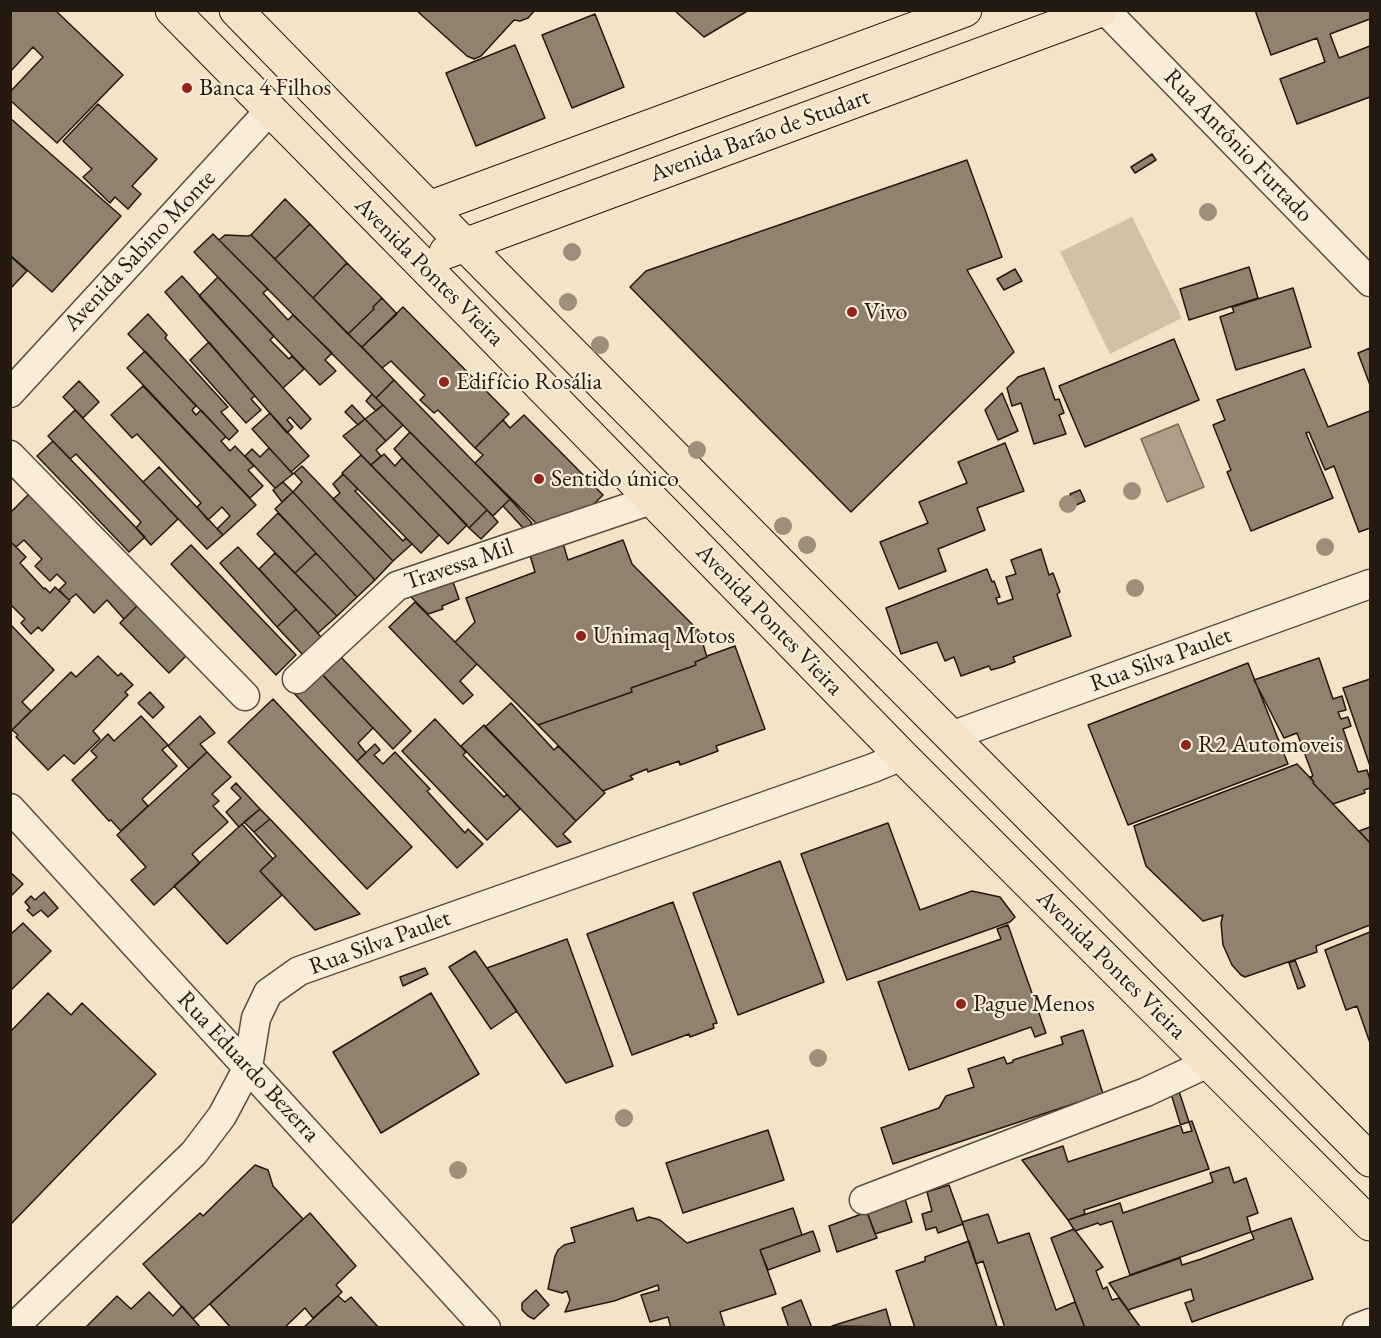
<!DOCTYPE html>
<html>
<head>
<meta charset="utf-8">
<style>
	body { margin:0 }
	#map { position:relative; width:1381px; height:1338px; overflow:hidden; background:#f5e3c5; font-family:"EB Garamond",serif }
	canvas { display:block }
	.frame { position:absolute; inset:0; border:12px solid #231911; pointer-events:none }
</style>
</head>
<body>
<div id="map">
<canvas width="1381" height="1338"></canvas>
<div class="frame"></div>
</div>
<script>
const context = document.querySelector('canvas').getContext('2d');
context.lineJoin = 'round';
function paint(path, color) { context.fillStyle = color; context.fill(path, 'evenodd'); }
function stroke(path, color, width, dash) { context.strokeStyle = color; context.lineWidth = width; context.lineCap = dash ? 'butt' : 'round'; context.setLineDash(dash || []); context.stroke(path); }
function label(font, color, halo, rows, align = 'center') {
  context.font = font + ' "EB Garamond",serif'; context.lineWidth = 4.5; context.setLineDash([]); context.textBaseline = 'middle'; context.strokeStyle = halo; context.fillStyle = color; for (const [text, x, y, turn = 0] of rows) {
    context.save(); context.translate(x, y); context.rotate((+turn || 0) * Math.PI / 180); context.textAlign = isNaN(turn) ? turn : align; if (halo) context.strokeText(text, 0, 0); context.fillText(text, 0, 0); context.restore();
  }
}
const green = new Path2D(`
	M1132,217L1182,318L1110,354L1060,252Z`);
const water = new Path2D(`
	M1178,424L1204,487L1167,502L1141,439Z`);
const building = new Path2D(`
	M10,10H55L123,75L57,143L10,100V92L43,57L33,47L10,72Z
	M416,10H535L528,18L520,21L514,20L481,56L474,59L467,56Z
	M674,10H749L704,37Z
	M1255,10H1370V19L1330,34L1339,58L1370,46V97L1297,124L1280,79L1325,62L1317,38L1271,55Z
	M595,14L624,87L572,108L542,35Z
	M515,45L545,118L476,146L446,73Z
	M98,104L157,159L132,186L141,194L128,209L115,197L110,203L83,177L92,169L63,141Z
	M10,118L121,216L52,292L10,255Z
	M1152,154L1156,160L1135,173L1131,167Z
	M967,160L1002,257L967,270L1014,352L851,512L630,287L646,271Z
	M285,199L310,224L275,259L251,235Z
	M310,224L347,263L313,298L275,259Z
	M213,234L268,289L263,293L288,320L293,315L332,353L325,360L336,371L320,385L194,252Z
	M225,235L248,236L251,235L394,380L376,398L219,240Z
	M10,256L27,271L10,289Z
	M347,263L382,298L373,307L374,309L348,334L313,298Z
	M1249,267L1258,298L1189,320L1180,289Z
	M1015,269L1022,281L1004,290L997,279Z
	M182,276L311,419L301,429L290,417L287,420L293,427L287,433L165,292Z
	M218,277L273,335L274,336L270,340L289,359L292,356L304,369L283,388L199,296Z
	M1293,288L1311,347L1236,370L1220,317L1234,312L1232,307Z
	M382,298L397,314L362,347L348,334L374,309L373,307Z
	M403,307L509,414L475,448L438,410L434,413L420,400L425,395L391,361L382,368L362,347Z
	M148,314L167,335L165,338L228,407L221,412L238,431L229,440L128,334Z
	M1174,339L1199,400L1085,447L1059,386Z
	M209,342L255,396L251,399L261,410L246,423L190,360Z
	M1370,348V385L1358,353Z
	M145,351L196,406L192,410L196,415L201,410L226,437L221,441L230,451L235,446L254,466L248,470L263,486L250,498L127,368Z
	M1044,368L1055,400L1059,399L1064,413L1059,415L1066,434L1034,444L1021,403L1012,406L1007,388L1018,377Z
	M1304,369L1328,427L1370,411V528L1359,532L1334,466L1325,470L1309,432L1306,433L1333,498L1251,531L1227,472L1231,470L1213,425L1225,420L1217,400Z
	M394,380L510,499L493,516L376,398Z
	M79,381L99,402L83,418L63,397Z
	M143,386L256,505L223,535L217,529L230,516L222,507L208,520L197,507L201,503L137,434L132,438L111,415Z
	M1002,393L1018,431L998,440L985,410Z
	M372,394L383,405L376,411L366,401Z
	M352,405L365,419L358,425L345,412Z
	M383,405L403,425L386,441L365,419Z
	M75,410L178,519L151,545L136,528L141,522L76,454L70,459L48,436Z
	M270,413L309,456L291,472L252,429Z
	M524,415L603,495L587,511L540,527L475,463L483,455L475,448L503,420L510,428Z
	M365,419L386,441L376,450L381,456L371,465L343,436Z
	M410,432L487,510L469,528L394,449Z
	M53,441L145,537L129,552L37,456Z
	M1005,443L1024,491L977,508L985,530L938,549L946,571L899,589L880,542L928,523L919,502L967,483L958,462Z
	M269,448L293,474L275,488L245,456L252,449L260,457Z
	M384,454L395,466L402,458L467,525L448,544L371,465Z
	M361,455L439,535L421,553L342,473Z
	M302,466L393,561L375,580L293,492L302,482L294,473Z
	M159,467L223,535L207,549L143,482Z
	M343,474L358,489L355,491L403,541L406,538L412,544L393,561L333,499L340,493L333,484Z
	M283,482L293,492L282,502L273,490Z
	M33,490L140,603L124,619L107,600L94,613L76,594L69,600L59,590L66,583L57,574L50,581L35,566L42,559L24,540L16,547L10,541V513Z
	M1080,490L1085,501L1074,506L1070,494Z
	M293,492L375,580L357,597L275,509Z
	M510,499L532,523L525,530L503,506Z
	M487,510L498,522L481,539L469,528Z
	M278,513L316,553L295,573L257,534Z
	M562,540L568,560L623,540L632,564L699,631L707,657L695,662L696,665L631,688L632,692L538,725L455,642L475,622L466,598L535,572L529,552Z
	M10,541L26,557L20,563L44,589L45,588L50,593L55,587L70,601L42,631L38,627L31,634L21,623L25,619L10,604Z
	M191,545L296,655L276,675L171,564Z
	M238,547L296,609L277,627L220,563Z
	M1041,549L1049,575L1053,573L1060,592L1057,594L1071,636L1013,657L1015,662L1002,667L991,670L989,666L961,676L954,657L945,661L937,642L901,654L886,608L987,569L992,582L994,581L1000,597L996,598L998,604L1013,599L1006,577L1016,574L1011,560Z
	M275,553L337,616L318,633L259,569Z
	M316,553L357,597L337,616L295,573Z
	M452,579L459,599L442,606L443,609L428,614L408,594Z
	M415,602L477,664L460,681L473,695L463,704L389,627Z
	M140,603L187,655L169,673L120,623Z
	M296,609L322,638L304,656L277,627Z
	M10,624L54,670L22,702L31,711L12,730L10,728Z
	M735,646L765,729L716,746L718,751L680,765L679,761L648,772L647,769L630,776L633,779L603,791L538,725L632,692L631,688L696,665L695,662L707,657V656Z
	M339,655L411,731L393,749L321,673Z
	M98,656L118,676L121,673L133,685L125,692L128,695L93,731L100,739L74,764L64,755L48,770L16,737L18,735L12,730L71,672L76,677Z
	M1319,658L1333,699L1342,696L1346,710L1338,712L1341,719L1348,717L1351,726L1343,729L1358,772L1367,770L1370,780V788L1364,790L1365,793L1333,804L1313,783L1314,782L1310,777L1313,776L1297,733L1284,738L1254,680Z
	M1248,663L1288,764L1128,825L1088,725Z
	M316,668L373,728L358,743L366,753L357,761L291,690Z
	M1370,679V766L1343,688Z
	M150,692L164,707L153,718L138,703Z
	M273,699L412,847L367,889L228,742Z
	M511,703L554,750L558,746L605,793L576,821L485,727Z
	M141,716L168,745L162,750L177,766L142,799L148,806L121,831L111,820L109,821L72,780L97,757L91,751L108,734L114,741Z
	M200,716L215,733L200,744L207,752L189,769L168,746Z
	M435,719L466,752L463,755L504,797L507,794L520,809L487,840L402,751Z
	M484,725L576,821L563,834L571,842L557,847L461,746Z
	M375,744L380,750L374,755L383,764L395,752L430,789L427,791L465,833L468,829L483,844L457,868L357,761Z
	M207,752L231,777L212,794L219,801L213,806L228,822L192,854L200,863L154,905L131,880L146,867L117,835Z
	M1297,764L1314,782L1313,783L1370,843V925L1316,946L1317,952L1245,977L1241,975L1232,965L1223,945L1221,923L1223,915L1203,921L1146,866L1134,826Z
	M236,783L260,809L239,827L226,812L241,798L231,788Z
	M260,809L270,819L254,832L244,822Z
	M270,819L360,914L315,930L260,871L276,856L254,832Z
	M888,823L920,910L972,891L1000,897L1015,917L1010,922L847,980L801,854Z
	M242,824L273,859L260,871L282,895L227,944L174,886Z
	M1370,827V843L1359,831Z
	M780,861L824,982L738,1015L693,893Z
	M10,872L23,884L10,897Z
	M44,892L58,908L48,917L41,910L33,916L27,910L30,908L25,902L31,896L35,900Z
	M673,902L717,1023L713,1024L714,1028L690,1037L689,1034L632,1055L587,934Z
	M23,923L51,951L10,991V933L11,934Z
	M1008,925L1046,1033L1035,1037L1031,1027L909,1070L878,982L1001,939L997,929Z
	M1370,932V1043L1357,1006L1346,1010L1325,950Z
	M567,939L613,1066L566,1083L487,968Z
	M475,951L517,1011L491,1029L449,967Z
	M1295,960L1305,986L1298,989L1289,963Z
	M425,968L428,974L403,986L400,977Z
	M48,993L71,1015L82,1003L156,1074L10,1225V1032Z
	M431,993L479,1074L381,1133L333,1052Z
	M1083,1030L1103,1094L893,1164L881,1128L939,1108L946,1096L974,1087L968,1069L1004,1057L1007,1064L1013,1062V1060L1063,1044L1061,1037Z
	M1176,1082L1192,1131L1183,1133L1168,1084Z
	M1192,1121L1209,1169L1084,1210L1085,1214L1068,1220L1022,1160L1063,1146L1068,1162Z
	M768,1130L784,1180L683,1213L666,1163Z
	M255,1165L268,1170L273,1186L303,1219L193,1319L143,1264L200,1213L203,1216Z
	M1229,1167L1234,1183L1246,1178L1258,1213L1247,1217L1251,1232L1130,1275L1112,1221L1100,1225L1098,1223L1075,1231L1068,1220L1120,1203L1123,1213L1213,1182L1210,1173Z
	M949,1185L963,1224L938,1233L936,1227L926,1230L922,1214L932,1211L927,1192Z
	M905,1199L912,1222L875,1234L867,1212Z
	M633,1208L637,1221L649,1217L660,1220L687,1243L793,1208L802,1235L760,1250L776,1294L720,1312L725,1328H671L668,1317L650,1322L641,1295L659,1290L658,1285L614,1301L565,1312L570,1300L567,1291L562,1293L548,1289L555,1256L558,1250L564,1245L575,1242L571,1228Z
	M867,1212L877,1238L837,1252L829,1226Z
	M310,1213L356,1266L336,1285L342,1292L313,1318L305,1308L284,1328H231L210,1304Z
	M988,1214L998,1243L1029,1233L1056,1310L1075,1302L1085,1328H1005L983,1261L976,1264L962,1222Z
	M1291,1218L1313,1279L1192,1322L1185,1303L1194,1300L1191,1289L1128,1310L1109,1283L1180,1258L1182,1265L1201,1259L1254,1239L1251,1232Z
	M1074,1229L1103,1267L1096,1271L1103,1289L1107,1287L1112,1300L1119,1298L1141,1328H1085L1051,1238Z
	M813,1231L820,1251L768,1270L760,1250Z
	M969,1241L997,1327L915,1328L896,1271L925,1261V1257Z
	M536,1290L549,1305L534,1319L528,1316L522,1310V1303Z
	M149,1292L173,1316L182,1306L201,1328H85L117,1296L131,1309Z
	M338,1296L345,1302L351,1297L379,1328H303Z
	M801,1300L812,1328H789L782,1308Z
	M886,1309L891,1327L832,1326Z`);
const street = new Path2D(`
	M1105,10L1370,282
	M10,393L270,110
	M10,455L245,696
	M297,679L397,586L651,500
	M951,736L1370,584
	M10,808L486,1328
	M864,1200L1146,1092L1208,1063
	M13,1328L194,1153L222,1116L248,1067L256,1018L268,993L299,971L873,768L902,756
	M1357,1328L1370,1323`);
const primary = new Path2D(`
	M172,10L471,314L902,756L1370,1224
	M236,10L465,245L1370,1160
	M429,208L965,10
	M446,252L1101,10`);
const trees = [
	[1208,212],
	[572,252],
	[568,302],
	[600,345],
	[697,450],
	[1132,491],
	[1068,504],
	[783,526],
	[807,545],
	[1325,547],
	[1135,588],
	[818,1058],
	[624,1118],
	[458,1170]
];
const markers = [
	[187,88,6,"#8f2418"],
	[852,312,6,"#8f2418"],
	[444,382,6,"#8f2418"],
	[539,479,6,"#8f2418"],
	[581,636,6,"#8f2418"],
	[1186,745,6,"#8f2418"],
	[961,1004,6,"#8f2418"]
];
const poiNames = [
	["Banca 4 Filhos",199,88],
	["Vivo",864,312],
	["Edifício Rosália",456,382],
	["Sentido único",551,479],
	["Unimaq Motos",593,636],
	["R2 Automoveis",1198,745],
	["Pague Menos",973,1004]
];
const streetNames = [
	["Avenida Barão de Studart",760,136,-20],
	["Rua Antônio Furtado",1238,146,46],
	["Avenida Sabino Monte",140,251,-47],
	["Avenida Pontes Vieira",429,272,45],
	["Travessa Mil",459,565,-19],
	["Avenida Pontes Vieira",769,620,46],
	["Rua Silva Paulet",1161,660,-20],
	["Rua Silva Paulet",380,943,-20],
	["Avenida Pontes Vieira",1111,965,45],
	["Rua Eduardo Bezerra",248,1067,47]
];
paint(green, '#d1c1a6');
paint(water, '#ae9e88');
stroke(water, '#766958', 1.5);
paint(building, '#90826f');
stroke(building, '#231911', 1.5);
stroke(street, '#584c3e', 31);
stroke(primary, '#231911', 35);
stroke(street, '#f8edd9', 28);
stroke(primary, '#f5e3c5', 33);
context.fillStyle = '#9e8f7b';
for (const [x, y] of trees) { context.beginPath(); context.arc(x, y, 9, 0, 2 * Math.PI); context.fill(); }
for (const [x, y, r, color] of markers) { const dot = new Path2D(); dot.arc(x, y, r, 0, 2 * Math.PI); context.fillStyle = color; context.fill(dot); stroke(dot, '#f8edd9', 2); }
label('24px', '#231911', '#f8edd9', poiNames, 'left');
label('24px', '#231911', '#f8edd9', streetNames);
</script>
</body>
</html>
